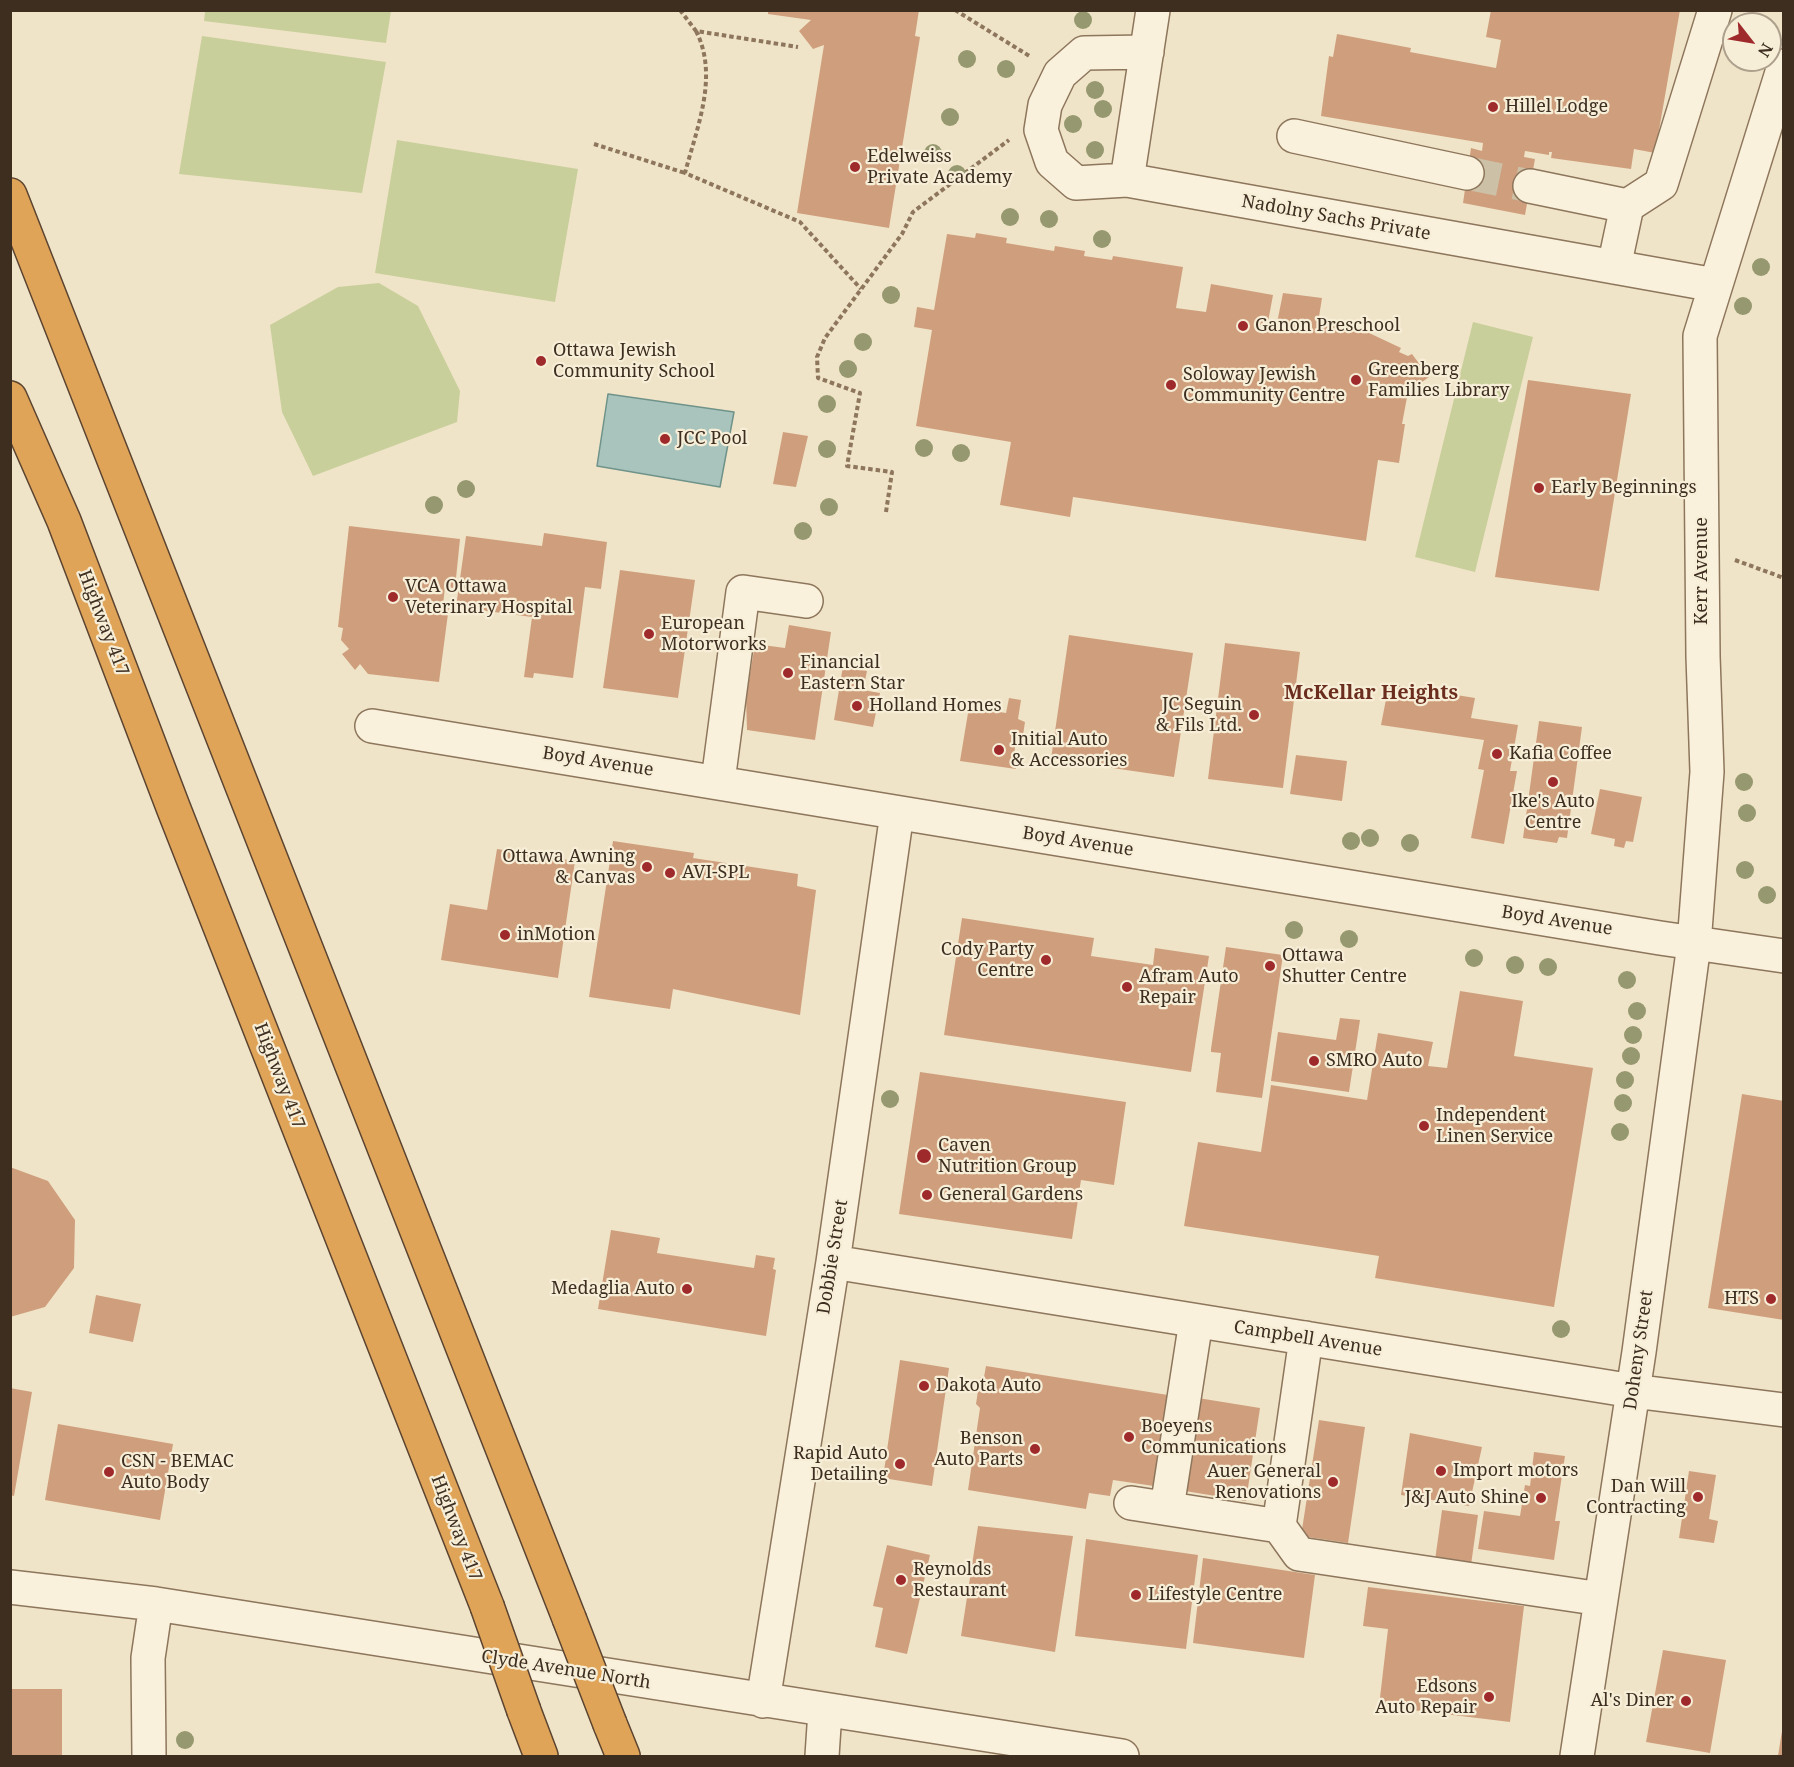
<!DOCTYPE html>
<html>
<head>
<meta charset="utf-8">
<style>
	body { margin:0 }
	#map { position:relative; width:1794px; height:1767px; overflow:hidden; background:#f0e4c8; font-family:"Noto Serif",serif }
	canvas { display:block }
	.frame { position:absolute; inset:0; border:12px solid #3d2e20; pointer-events:none }
	.north { position:absolute; left:1722px; top:12px; width:60px; height:60px; box-sizing:border-box; background:#f7eed8; border:2px solid #ada18e; border-radius:50%; rotate:121deg; font-size:16px; font-weight:700; line-height:24px; text-align:center; color:#3d2e20 }
	.north::after { content:''; display:block; margin:auto; width:21px; height:27px; background:#9e2a2b; clip-path:polygon(50% 0,100% 100%,50% 72%,0 100%) }
</style>
</head>
<body>
<div id="map">
<canvas width="1794" height="1767"></canvas>
<div class="frame"></div>
<div class="north">N</div>
</div>
<script>
const context = document.querySelector('canvas').getContext('2d');
context.lineJoin = 'round';
function paint(path, color) { context.fillStyle = color; context.fill(path, 'evenodd'); }
function stroke(path, color, width, dash) { context.strokeStyle = color; context.lineWidth = width; context.lineCap = dash ? 'butt' : 'round'; context.setLineDash(dash || []); context.stroke(path); }
function label(font, color, halo, rows, align = 'center') {
  context.font = font + ' "Noto Serif",serif'; context.lineWidth = 4.5; context.setLineDash([]); context.textBaseline = 'middle'; context.strokeStyle = halo; context.fillStyle = color; for (const [text, x, y, turn = 0] of rows) {
    context.save(); context.translate(x, y); context.rotate((+turn || 0) * Math.PI / 180); context.textAlign = isNaN(turn) ? turn : align; if (halo) context.strokeText(text, 0, 0); context.fillText(text, 0, 0); context.restore();
  }
}
const green = new Path2D(`
	M205,11V10L391,11L386,43L204,21Z
	M202,36L386,62L362,193L179,174Z
	M397,140L578,169L555,302L375,273Z
	M379,283L418,306L460,391L457,422L313,476L282,412L270,325L338,287Z
	M1473,322L1533,337L1475,572L1415,557Z`);
const water = new Path2D(`
	M608,394L734,412L720,487L597,466Z`);
const building = new Path2D(`
	M768,10H919L915,36L920,37L889,228L797,213L824,45L813,49L799,31L811,20L768,14Z
	M1491,10H1680L1655,153L1634,149L1631,169L1551,158L1552,152H1549V155L1525,151L1524,157L1535,159L1525,215L1463,203L1471,148L1482,151L1483,143L1321,116L1329,56L1333,57L1337,34L1411,48L1410,52L1496,68L1501,40L1486,37Z
	M976,233L1007,238L1006,243L1054,251L1055,246L1085,251L1084,256L1112,260L1113,256L1183,267L1176,308L1206,312L1211,284L1273,295L1268,322L1277,323L1283,293L1322,298L1318,323L1332,325V322L1367,332L1401,348L1399,352L1408,356L1412,354L1429,377L1408,392L1402,424H1405L1399,463L1378,460L1366,541L1073,497L1070,517L1000,505L1011,442L916,426L932,330L914,327L917,307L934,310L947,234L975,238Z
	M1528,380L1631,394L1599,591L1495,577Z
	M783,432L808,436L796,487L773,484Z
	M349,526L460,539L455,588L445,587L443,605L449,606L439,682L368,674L360,664L355,670L342,654L349,649L341,640L343,628L338,627Z
	M544,533L607,542L601,589L585,587L573,678L534,673L533,678L524,677L532,617L456,607L466,536L542,546Z
	M620,570L695,580L678,698L603,688Z
	M789,625L831,632L815,740L747,730L746,698L755,644L785,648Z
	M1069,635L1193,653L1174,777L1051,759Z
	M1225,643L1300,652L1283,788L1208,779Z
	M843,666L867,671L863,690L880,693L873,727L834,720Z
	M1389,684L1475,698L1471,718L1518,725L1510,771H1517L1504,844L1471,838L1484,770L1478,769L1484,740L1381,725Z
	M1009,698L1021,700L1018,719L1025,722L1023,735L1016,738L1014,757H1017L1016,769L960,761L969,707L1006,713Z
	M1539,721L1582,727L1567,838L1559,837L1557,843L1523,838Z
	M1296,755L1347,761L1342,801L1290,794Z
	M1600,789L1642,797L1633,842L1626,841L1624,848L1614,846L1615,839L1591,834Z
	M613,841L694,853L693,858L798,874L797,886L816,890L800,1015L673,989L670,1009L589,997Z
	M497,849L575,861L558,978L441,960L450,904L487,910Z
	M962,918L1094,938L1091,956L1153,965L1155,948L1209,956L1191,1072L944,1035Z
	M1226,947L1283,955L1262,1098L1216,1092L1221,1053L1211,1052V1049Z
	M1460,991L1523,1001L1514,1056L1593,1068L1554,1307L1375,1278L1379,1256L1184,1226L1198,1142L1261,1152L1271,1085L1367,1100L1378,1033L1433,1042L1428,1066L1447,1068Z
	M1340,1018L1360,1020L1349,1092L1271,1081L1278,1032L1336,1040Z
	M920,1072L1126,1102L1114,1185L1081,1180L1072,1239L899,1214Z
	M1742,1094L1784,1101V1320L1708,1308Z
	M10,1167L48,1181L75,1220L74,1268L45,1307L10,1317Z
	M611,1230L660,1238L657,1253L754,1268L756,1255L775,1258L773,1269L776,1270L766,1336L598,1309Z
	M96,1295L141,1304L133,1342L89,1333Z
	M900,1360L949,1368L932,1486L883,1478Z
	M986,1366L1168,1395L1154,1486L1113,1480L1110,1496L1089,1493L1086,1509L968,1490L980,1408L976,1404L980,1377H984Z
	M10,1388L32,1392L14,1496L10,1495Z
	M1198,1398L1260,1408L1246,1501L1185,1491Z
	M1319,1420L1365,1427L1348,1543L1301,1536Z
	M58,1424L173,1444L160,1520L45,1500Z
	M1410,1433L1482,1447L1469,1506L1401,1495Z
	M1534,1452L1565,1456L1555,1521H1560L1554,1560L1478,1549L1484,1511L1520,1516L1525,1485L1530,1486Z
	M1689,1471L1716,1475L1709,1519L1718,1521L1714,1543L1679,1538Z
	M1442,1510L1478,1515L1471,1565L1435,1560Z
	M978,1526L1073,1536L1055,1652L961,1636Z
	M1086,1539L1198,1555L1186,1649L1075,1636Z
	M887,1545L930,1555L907,1654L875,1647L883,1608L873,1606Z
	M1203,1558L1315,1575L1304,1658L1193,1643Z
	M1368,1587L1524,1606L1510,1722L1379,1706L1388,1629L1363,1626Z
	M1663,1650L1726,1660L1710,1753L1646,1742Z
	M10,1689H62V1756H10Z
	M1782,1731L1784,1756H1778Z`);
const minorTunnel = new Path2D(`
	M1467,173L1530,186`);
const path = new Path2D(`
	M680,10L696,31L798,47
	M955,10L1031,57
	M696,31C719,76 697,127 685,173L800,222L861,289
	M594,144L685,173
	M886,512L892,472L847,466L860,393L818,378L817,357L825,338L902,234L913,212L1009,140
	M1735,560L1784,578`);
const minor = new Path2D(`
	M1147,52L1084,53L1060,74L1045,105L1041,130L1052,162L1076,183L1127,180L1715,285
	M1294,136L1467,173
	M1127,180L1153,10
	M1530,186L1627,206
	M1614,267L1627,206L1661,184L1715,10
	M372,726L1660,938L1784,956
	M718,781L743,592L806,601
	M833,1262L1633,1391L1784,1410
	M1131,1503L1279,1526L1306,1338
	M1167,1508L1196,1321
	M1279,1526L1299,1554L1601,1599
	M10,1587L156,1604L1122,1756
	M763,1701L833,1262L897,813
	M149,1756L148,1658L156,1604
	M822,1756L825,1711
	M1577,1756L1639,1352L1694,944L1707,772L1703,656L1700,336L1784,66`);
const highway = new Path2D(`
	M10,195L569,1618
	M10,398L64,521L173,807L487,1606
	M524,1711L541,1756
	M610,1724L623,1756`);
const highwayBridge = new Path2D(`
	M487,1606L524,1711
	M569,1618L610,1724`);
const trees = [
	[1083,20],
	[967,59],
	[1006,69],
	[1095,90],
	[1103,109],
	[950,117],
	[1073,124],
	[1095,150],
	[933,153],
	[957,174],
	[1010,217],
	[1049,219],
	[1102,239],
	[1761,267],
	[891,295],
	[1743,306],
	[863,342],
	[848,369],
	[827,404],
	[924,448],
	[827,449],
	[961,453],
	[466,489],
	[434,505],
	[829,507],
	[803,531],
	[1744,782],
	[1747,813],
	[1370,838],
	[1351,841],
	[1410,843],
	[1745,870],
	[1767,895],
	[1294,930],
	[1349,939],
	[1474,958],
	[1515,965],
	[1548,967],
	[1627,980],
	[1637,1011],
	[1633,1035],
	[1631,1056],
	[1625,1080],
	[890,1099],
	[1623,1103],
	[1620,1132],
	[1561,1329],
	[185,1740]
];
const markers = [
	[1493,107,6,"#9e2a2b"],
	[855,167,6,"#9e2a2b"],
	[1243,326,6,"#9e2a2b"],
	[541,361,6,"#9e2a2b"],
	[1356,380,6,"#9e2a2b"],
	[1171,385,6,"#9e2a2b"],
	[665,439,6,"#9e2a2b"],
	[1539,488,6,"#9e2a2b"],
	[393,597,6,"#9e2a2b"],
	[649,634,6,"#9e2a2b"],
	[788,673,6,"#9e2a2b"],
	[857,706,6,"#9e2a2b"],
	[1254,715,6,"#9e2a2b"],
	[999,750,6,"#9e2a2b"],
	[1497,754,6,"#9e2a2b"],
	[1553,782,6,"#9e2a2b"],
	[647,867,6,"#9e2a2b"],
	[670,873,6,"#9e2a2b"],
	[505,935,6,"#9e2a2b"],
	[1046,960,6,"#9e2a2b"],
	[1270,966,6,"#9e2a2b"],
	[1127,987,6,"#9e2a2b"],
	[1314,1061,6,"#9e2a2b"],
	[1424,1126,6,"#9e2a2b"],
	[924,1156,8,"#9e2a2b"],
	[927,1195,6,"#9e2a2b"],
	[687,1289,6,"#9e2a2b"],
	[1771,1299,6,"#9e2a2b"],
	[924,1386,6,"#9e2a2b"],
	[1129,1437,6,"#9e2a2b"],
	[1035,1449,6,"#9e2a2b"],
	[900,1464,6,"#9e2a2b"],
	[1441,1471,6,"#9e2a2b"],
	[109,1472,6,"#9e2a2b"],
	[1333,1482,6,"#9e2a2b"],
	[1698,1497,6,"#9e2a2b"],
	[1541,1498,6,"#9e2a2b"],
	[901,1580,6,"#9e2a2b"],
	[1136,1595,6,"#9e2a2b"],
	[1489,1697,6,"#9e2a2b"],
	[1686,1701,6,"#9e2a2b"]
];
const poiNames = [
	["Hillel Lodge",1505,107],
	["Edelweiss",867,157],
	["Private Academy",867,178],
	["Ganon Preschool",1255,326],
	["Ottawa Jewish",553,351],
	["Community School",553,372],
	["Greenberg",1368,370],
	["Families Library",1368,391],
	["Soloway Jewish",1183,375],
	["Community Centre",1183,396],
	["JCC Pool",677,439],
	["Early Beginnings",1551,488],
	["VCA Ottawa",405,587],
	["Veterinary Hospital",405,608],
	["European",661,624],
	["Motorworks",661,645],
	["Financial",800,663],
	["Eastern Star",800,684],
	["JC Seguin",1242,705,"right"],
	["& Fils Ltd.",1242,726,"right"],
	["Holland Homes",869,706],
	["Initial Auto",1011,740],
	["& Accessories",1011,761],
	["Kafia Coffee",1509,754],
	["Ike's Auto",1553,802,"center"],
	["Centre",1553,823,"center"],
	["Ottawa Awning",635,857,"right"],
	["& Canvas",635,878,"right"],
	["AVI-SPL",682,873],
	["inMotion",517,935],
	["Cody Party",1034,950,"right"],
	["Centre",1034,971,"right"],
	["Ottawa",1282,956],
	["Shutter Centre",1282,977],
	["Afram Auto",1139,977],
	["Repair",1139,998],
	["SMRO Auto",1326,1061],
	["Independent",1436,1116],
	["Linen Service",1436,1137],
	["Caven",938,1146],
	["Nutrition Group",938,1167],
	["General Gardens",939,1195],
	["Medaglia Auto",675,1289,"right"],
	["HTS",1759,1299,"right"],
	["Dakota Auto",936,1386],
	["Boeyens",1141,1427],
	["Communications",1141,1448],
	["Benson",1023,1439,"right"],
	["Auto Parts",1023,1460,"right"],
	["Rapid Auto",888,1454,"right"],
	["Detailing",888,1475,"right"],
	["CSN - BEMAC",121,1462],
	["Auto Body",121,1483],
	["Import motors",1453,1471],
	["Auer General",1321,1472,"right"],
	["Renovations",1321,1493,"right"],
	["Dan Will",1686,1487,"right"],
	["Contracting",1686,1508,"right"],
	["J&J Auto Shine",1529,1498,"right"],
	["Reynolds",913,1570],
	["Restaurant",913,1591],
	["Lifestyle Centre",1148,1595],
	["Edsons",1477,1687,"right"],
	["Auto Repair",1477,1708,"right"],
	["Al's Diner",1674,1701,"right"]
];
const streetNames = [
	["Nadolny Sachs Private",1336,218,10],
	["Kerr Avenue",1702,571,-90],
	["Highway 417",103,623,69],
	["Boyd Avenue",598,762,9],
	["Boyd Avenue",1078,842,9],
	["Boyd Avenue",1557,921,9],
	["Highway 417",279,1076,69],
	["Dobbie Street",833,1257,-81],
	["Campbell Avenue",1308,1339,9],
	["Doheny Street",1639,1350,-82],
	["Highway 417",456,1528,69],
	["Clyde Avenue North",566,1670,9]
];
const neighbourhoodNames = [
	["McKellar Heights",1371,693]
];
paint(green, '#c9cf9b');
paint(water, '#a9c4bc');
stroke(water, '#6f938a', 1.5);
paint(building, '#cf9f7d');
stroke(minorTunnel, '#ccc0a6', 33, [33, 16]);
stroke(minor, '#8d765c', 36);
stroke(highway, '#5b4430', 36);
stroke(path, '#8d765c', 4, [4.5, 3]);
stroke(minor, '#faf1dc', 33);
stroke(highway, '#e0a458', 33);
stroke(highwayBridge, '#5b4430', 36, []);
stroke(highwayBridge, '#e0a458', 33);
context.fillStyle = '#96986f';
for (const [x, y] of trees) { context.beginPath(); context.arc(x, y, 9, 0, 2 * Math.PI); context.fill(); }
for (const [x, y, r, color] of markers) { const dot = new Path2D(); dot.arc(x, y, r, 0, 2 * Math.PI); context.fillStyle = color; context.fill(dot); stroke(dot, '#f7eed8', 2); }
label('18px', '#3d2e20', '#f7eed8', poiNames, 'left');
label('18px', '#3d2e20', '#f7eed8', streetNames);
label('bold 20px', '#6b2e1e', '#f7eed8', neighbourhoodNames);
</script>
</body>
</html>
